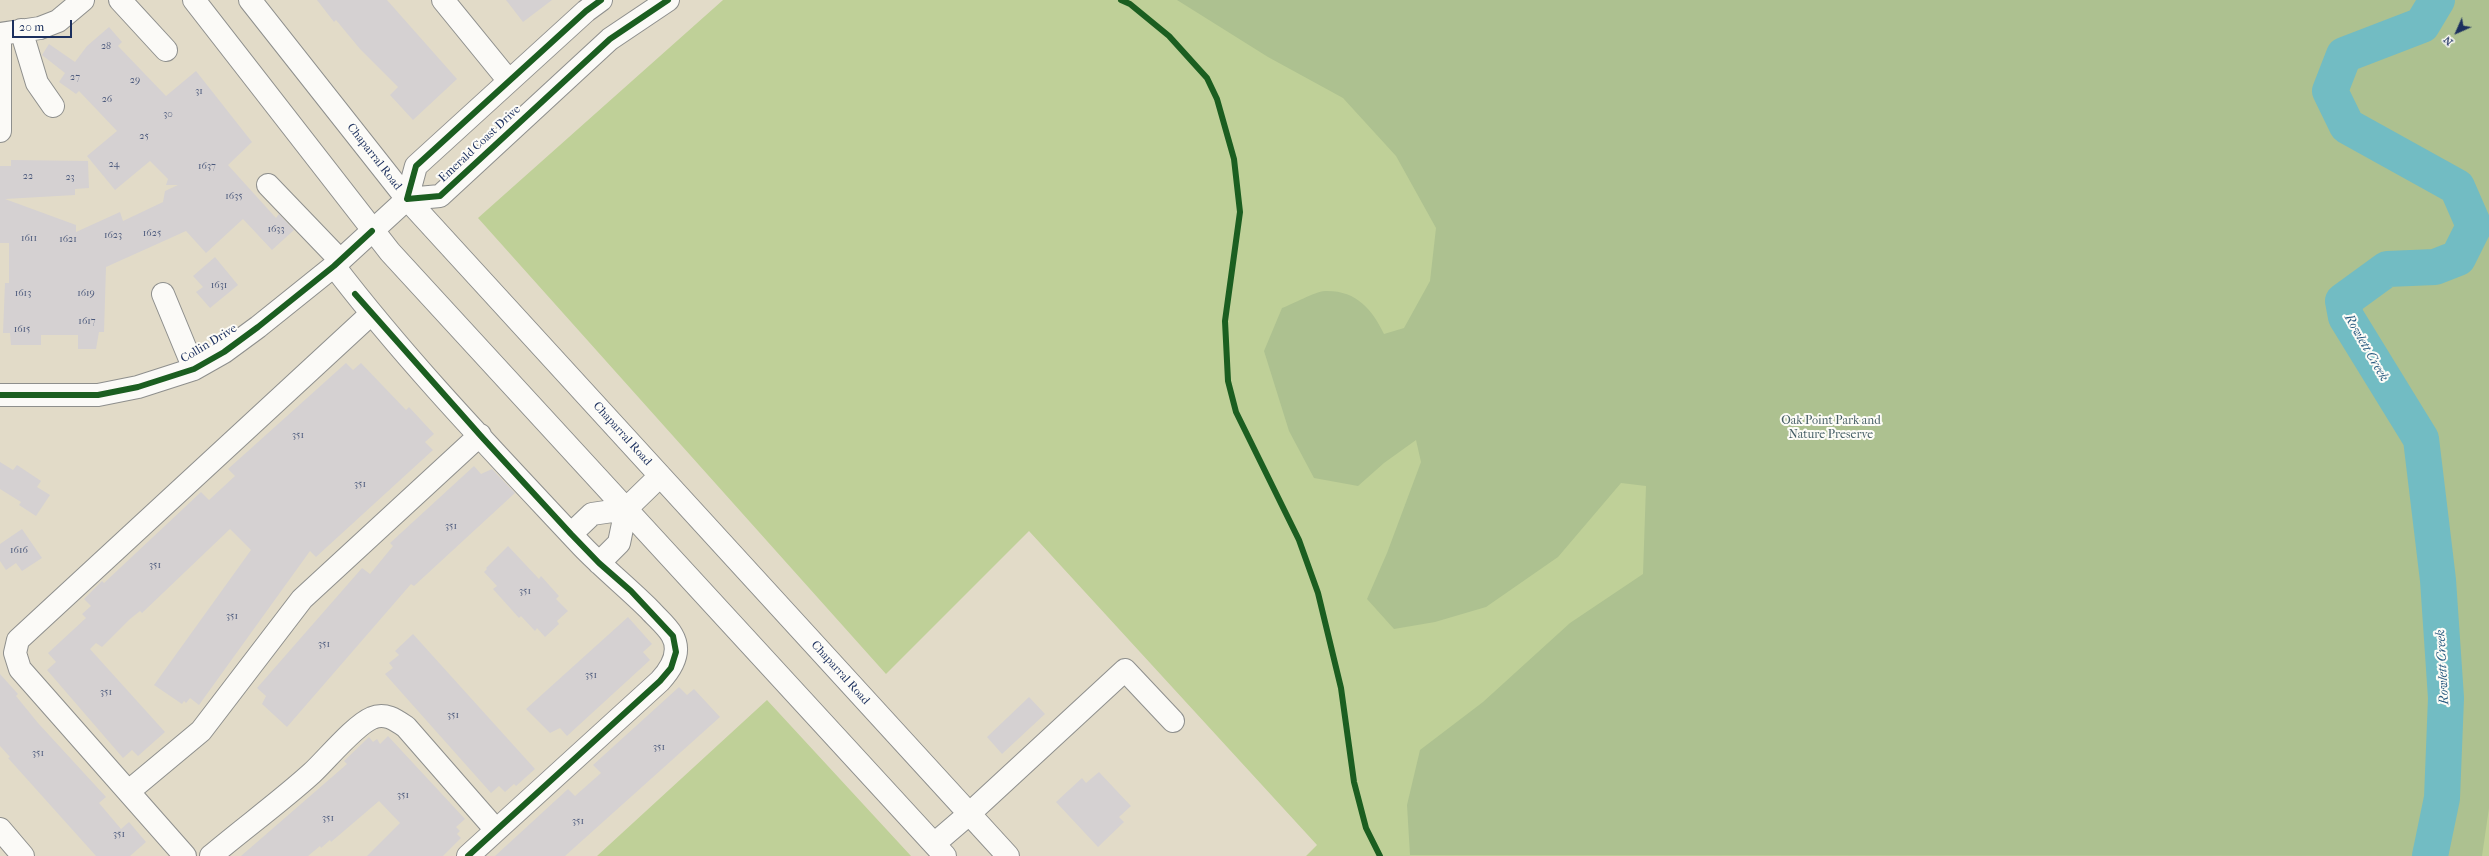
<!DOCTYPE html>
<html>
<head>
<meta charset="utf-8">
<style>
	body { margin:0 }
	#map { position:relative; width:2489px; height:856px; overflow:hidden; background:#e2dbc8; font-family:"IM FELL French Canon",serif }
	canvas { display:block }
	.north { position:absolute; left:2437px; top:12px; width:40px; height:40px; -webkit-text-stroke:3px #fdfcf7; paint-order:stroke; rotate:225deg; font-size:11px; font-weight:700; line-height:16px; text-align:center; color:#1b2f5e }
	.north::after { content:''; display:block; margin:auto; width:14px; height:18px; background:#1b2f5e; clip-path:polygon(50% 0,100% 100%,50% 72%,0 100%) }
	.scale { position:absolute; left:12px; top:20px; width:60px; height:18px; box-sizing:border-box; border:2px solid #1b2f5e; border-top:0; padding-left:5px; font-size:12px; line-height:14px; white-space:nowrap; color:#1b2f5e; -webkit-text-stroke:3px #fdfcf7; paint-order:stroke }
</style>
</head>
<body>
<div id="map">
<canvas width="2489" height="856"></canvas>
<div class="north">N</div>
<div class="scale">20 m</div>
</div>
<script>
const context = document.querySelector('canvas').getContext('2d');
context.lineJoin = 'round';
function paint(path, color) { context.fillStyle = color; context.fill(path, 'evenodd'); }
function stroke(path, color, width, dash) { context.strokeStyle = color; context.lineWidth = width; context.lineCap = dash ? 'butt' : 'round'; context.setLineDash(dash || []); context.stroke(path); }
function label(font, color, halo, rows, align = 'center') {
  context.font = font + ' "IM FELL French Canon",serif'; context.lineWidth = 4; context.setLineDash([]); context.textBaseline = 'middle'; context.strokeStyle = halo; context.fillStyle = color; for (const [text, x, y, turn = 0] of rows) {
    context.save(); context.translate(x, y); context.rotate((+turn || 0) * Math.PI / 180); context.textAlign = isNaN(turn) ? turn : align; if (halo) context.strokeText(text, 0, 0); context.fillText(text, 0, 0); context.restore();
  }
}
const green = new Path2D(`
	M723,0H2489V856H1306L1317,845L1029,531L886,674L478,218Z
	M767,700L911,856H597Z`);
const forest = new Path2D(`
	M1177,0H2489V808L2482,856L1410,855L1407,805L1420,750L1483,702L1570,623L1643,574L1646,486L1621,483L1558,557L1486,607L1435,622L1394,629L1367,599L1387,553L1421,462L1416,440L1384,463L1358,486L1314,478L1289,431L1264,351L1282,308C1293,304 1314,292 1325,291C1356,290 1372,309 1384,334L1404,328L1430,281L1436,228L1396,156L1343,98L1268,57Z`);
const river = new Path2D(`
	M2430,856L2442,798L2446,698L2438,580L2421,439L2346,317L2343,301L2387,269L2435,267L2458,258L2474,226L2457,187L2347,126L2330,91L2344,55L2422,25L2437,0`);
const building = new Path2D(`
	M317,0H387L457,79L413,120L390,95L398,87L360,49L336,20L334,22Z
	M506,0H552L523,22Z
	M109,27L122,42L118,46L166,96L196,71L252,142L228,165L276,218L279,214L294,230L272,250L243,219L206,253L186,231L106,267L104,332H99L96,349H78V335H41V345H11L10,333H3L5,283H9V243H0V166H11V160L88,161L89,188L75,189V195L5,199L76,225V232L120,212L123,221L163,202L165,191L178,185H166L168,179L150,161L115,190L87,156L117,131L79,91L76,94L59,82L65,73L42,55L49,44L75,62L87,46Z
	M215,257L238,285L210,308L196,292L203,287L193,276Z
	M346,363L353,370L361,363L406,410L409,407L434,434L425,442L433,450L316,557L310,551L199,705L190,698L186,703L184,701L182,704L154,685L251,550L230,529L142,613L140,611L130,619L102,647L96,643L90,649L165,732L138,756L132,750L123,758L47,670L56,662L48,653L86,618L82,614L91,606L84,599L102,581L104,583L201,492L209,500L235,476L228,469Z
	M0,462L13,470L17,465L41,481L37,487L50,495L36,516L19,505L21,502L0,489Z
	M474,466L481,474L492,469L515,493L414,586L411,584L287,727L262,704L266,696L257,688L362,568L370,574L393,546L390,543Z
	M22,529L42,558L22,571L16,563L6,570L0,561V544Z
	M508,546L539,579L541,576L559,596L556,599L568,611L557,621L559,624L545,637L537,628L535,631L521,616L519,618L493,589L497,586L484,572L487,569L486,568Z
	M628,617L652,644L643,652L650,660L567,736L560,728L550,733L526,709Z
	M413,634L535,769L516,786L514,784L505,792L499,786L491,793L385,674L393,668L389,663L399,655L395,651Z
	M0,674L18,694L16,696L38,723L106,797L99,803L121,829L129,822L146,842L130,856H96L8,758L10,757L0,746Z
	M679,687L687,695L694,689L720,717L565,856H495L568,789L575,796L601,773L593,765Z
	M1029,697L1045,714L1002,754L987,737Z
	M388,736L465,819L456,827L460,831L457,834L461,838L443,856H367L400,823L379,801L331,842L330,840L321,848L320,846L308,856H241L347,764L344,761L369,737L373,742L377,739L380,744Z
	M1099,772L1131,806L1119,817L1124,822L1098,847L1056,802L1082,778L1086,783Z`);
const minor = new Path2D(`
	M120,0L166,50
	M443,0L509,81
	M21,30L37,83L53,106
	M0,34L40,28L58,21L83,0
	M0,131V34
	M268,185L340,260
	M407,199L440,196L610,39L668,0
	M334,266C409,364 497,455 582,546C603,568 628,588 650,610C657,618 667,626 672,635C682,652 671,669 660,681L468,856
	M163,294L194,369
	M0,395H98L138,387L194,369L224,352L258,327L334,266L407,199L416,166L586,11L601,0
	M571,534L592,514L626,509L619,543L599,563
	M129,791L201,731L302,599L480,435
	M969,814L1125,670L1173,721
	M0,829L23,856
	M185,856L20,669L15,653L18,640L371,314
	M211,856C244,828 280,802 312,773C327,759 355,725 372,718C385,712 396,720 406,727L496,830`);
const major = new Path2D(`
	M194,0L390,252L945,856
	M250,0L407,199L1008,856
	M626,509L660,476
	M934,844L969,814`);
const cycleway = new Path2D(`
	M601,0L586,11L416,166L407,199L440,196L610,39L668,0
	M1121,0L1130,4L1169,36L1207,78L1217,99L1234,159L1240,212L1225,321L1228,381L1236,412L1299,540L1318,593L1341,688L1354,782L1366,828L1380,856
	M355,294L480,435L571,534L599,563L631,591L673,636L676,652L671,668L660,681L468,856
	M0,395H98L138,387L194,369L224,352L258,327L334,266L372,231`);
const numberNames = [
	["28",106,47],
	["27",75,78],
	["29",135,81],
	["31",199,92],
	["26",107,100],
	["30",168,115],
	["25",144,137],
	["24",114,165],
	["1637",207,167],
	["22",28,177],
	["23",70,178],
	["1635",234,197],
	["1633",276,230],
	["1625",152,234],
	["1623",113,236],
	["1611",29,239],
	["1621",68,240],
	["1631",219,286],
	["1613",23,294],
	["1619",86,294],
	["1617",87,322],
	["1615",22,330],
	["351",298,436],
	["351",360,485],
	["351",451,527],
	["1616",19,551],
	["351",155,566],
	["351",525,592],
	["351",232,617],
	["351",324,645],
	["351",591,676],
	["351",106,693],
	["351",453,716],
	["351",659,748],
	["351",38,754],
	["351",403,796],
	["351",328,819],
	["351",578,822],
	["351",119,835]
];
const streetNames = [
	["Emerald Coast Drive",480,144,-43],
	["Chaparral Road",374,157,52],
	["Collin Drive",209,344,-31],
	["Chaparral Road",622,434,48],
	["Chaparral Road",840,673,48]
];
const parkNames = [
	["Oak Point Park and",1831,421],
	["Nature Preserve",1831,435]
];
const waterNames = [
	["Rowlett Creek",2366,348,60],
	["Rowlett Creek",2443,667,-93]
];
paint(green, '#bfd098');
paint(forest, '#adc190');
stroke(river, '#72bcc3', 36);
paint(building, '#d5d1d2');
stroke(minor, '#8e8f8d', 24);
stroke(major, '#8e8f8d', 24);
stroke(minor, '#fbfaf7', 22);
stroke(major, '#fbfaf7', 22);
stroke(cycleway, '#1b5e20', 6);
label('10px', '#4a587b', null, numberNames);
label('12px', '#1b2f5e', '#fdfcf7', streetNames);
label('12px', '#445d64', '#fdfcf7', parkNames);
label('italic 13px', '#295b81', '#fdfcf7', waterNames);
</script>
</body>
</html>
